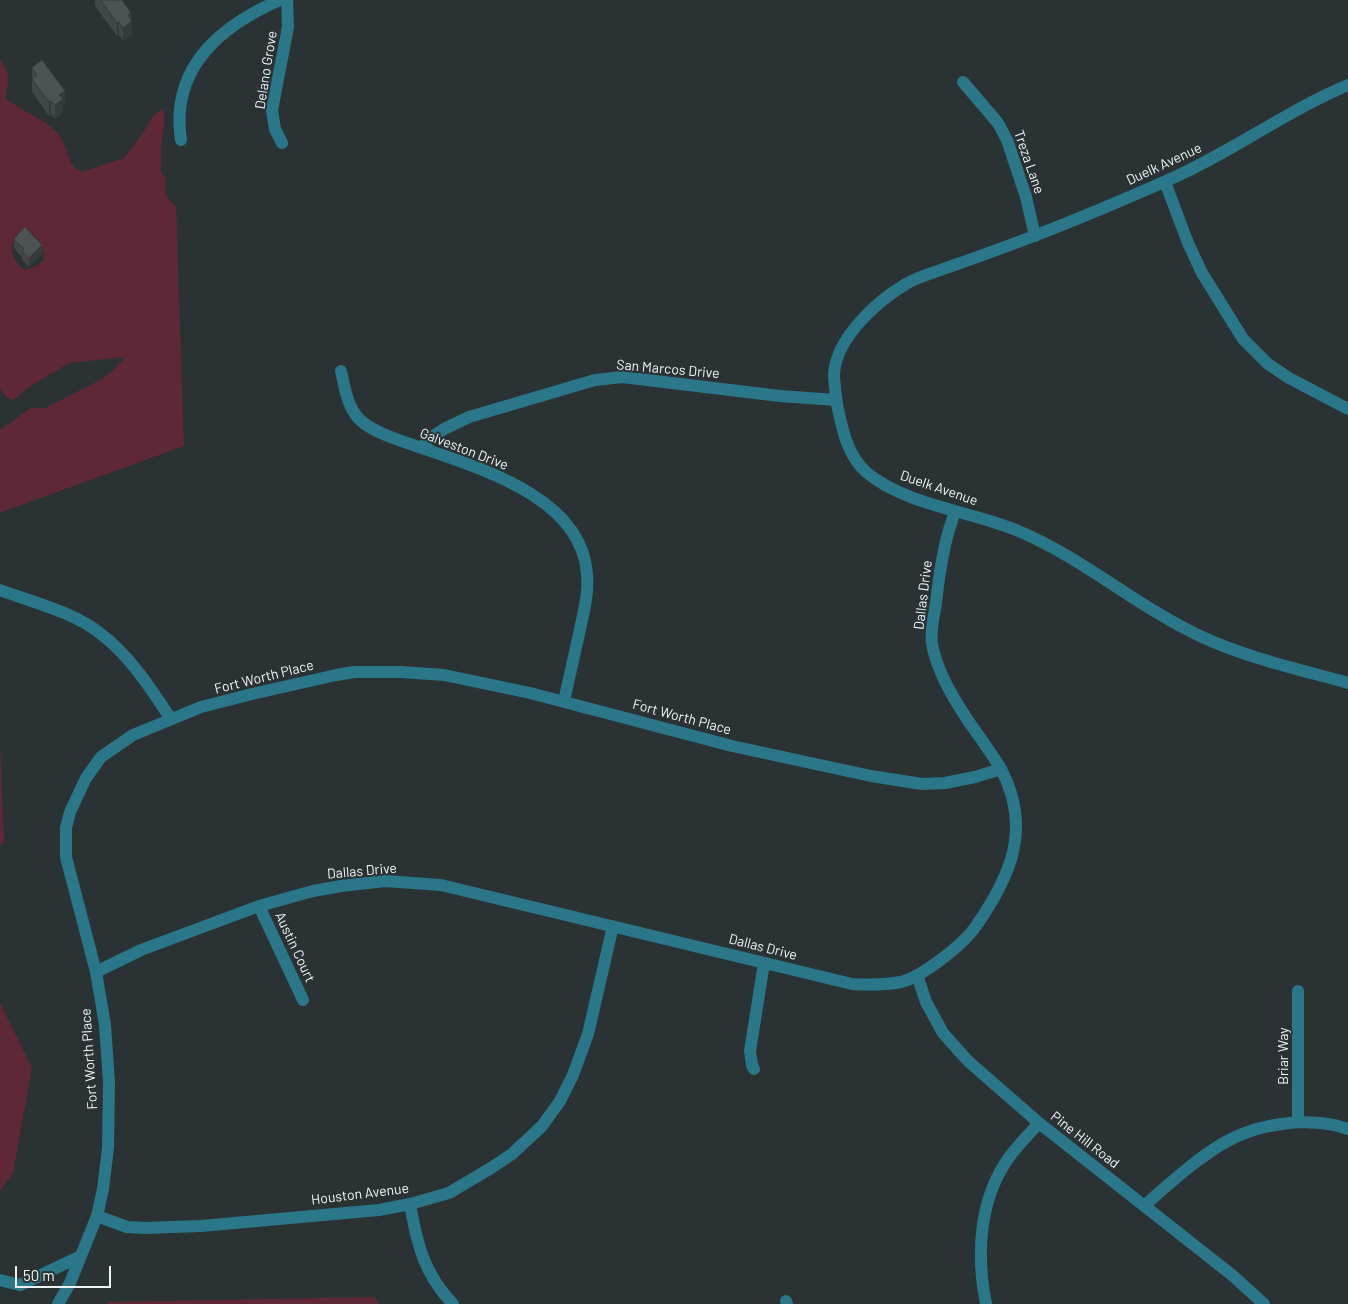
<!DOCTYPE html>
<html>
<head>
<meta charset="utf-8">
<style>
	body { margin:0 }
	#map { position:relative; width:1348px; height:1304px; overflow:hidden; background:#2b3234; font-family:Barlow,sans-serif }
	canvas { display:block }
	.scale { position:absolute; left:15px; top:1266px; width:96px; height:22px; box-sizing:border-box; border:2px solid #eff3f4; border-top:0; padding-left:6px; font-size:15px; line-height:18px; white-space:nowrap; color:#eff3f4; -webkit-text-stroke:4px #2b3234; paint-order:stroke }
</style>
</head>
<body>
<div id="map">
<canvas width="1348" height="1304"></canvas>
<div class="scale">50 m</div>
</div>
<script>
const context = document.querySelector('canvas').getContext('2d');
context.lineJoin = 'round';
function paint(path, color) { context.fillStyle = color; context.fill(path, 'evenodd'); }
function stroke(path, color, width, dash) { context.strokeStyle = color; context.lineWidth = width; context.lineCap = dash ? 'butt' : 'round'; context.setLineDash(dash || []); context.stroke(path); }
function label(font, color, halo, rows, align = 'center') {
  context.font = font + ' Barlow,sans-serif'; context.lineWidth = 4; context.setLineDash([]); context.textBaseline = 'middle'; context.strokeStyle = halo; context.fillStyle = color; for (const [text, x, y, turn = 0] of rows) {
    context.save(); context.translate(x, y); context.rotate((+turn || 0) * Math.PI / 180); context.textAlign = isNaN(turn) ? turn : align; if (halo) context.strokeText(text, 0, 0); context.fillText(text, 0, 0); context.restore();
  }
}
const green = new Path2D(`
	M0,60C11,75 9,80 5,98C18,109 50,122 59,135C69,148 66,166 82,172L124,158L143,133L152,117L163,108L165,120L161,147V172L166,179L165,191L168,199L176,207L184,446L2,512H0V430L31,408H45L102,379L111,372L123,360L124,357L69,363L34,384L13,400L8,399L0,389ZM28,235L43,250L44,260L35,267L25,270C14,262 7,249 16,237Z
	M0,740L4,842L0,845Z
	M0,1003L32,1068L13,1173L0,1191Z
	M374,1297L379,1304H107V1302Z`);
const minor = new Path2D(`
	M963,82L998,123L1007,140L1026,197L1035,236
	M1348,85C1284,112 1229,154 1166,181C1123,200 1078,219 1034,236C1005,247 975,258 946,268C933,273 917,277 906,284C877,301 836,338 834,374C834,383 836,395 837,404C842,428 847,455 866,472C905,505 970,511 1016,530C1082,557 1136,606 1200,636C1247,658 1298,669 1348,683
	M181,140C170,68 220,26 280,0
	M282,143L275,129L272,110L288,27L287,0
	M1165,182L1188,243L1202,273L1243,339L1268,364L1289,378L1348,409
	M341,371C345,388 347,407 360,420C374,433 404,442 422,448C482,469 582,498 587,574C589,595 583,614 579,634C574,657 569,679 564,701
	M422,448L429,439L444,429L469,417L595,380L622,377L780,396L836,400
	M0,590C32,602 74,612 101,634C131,657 150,688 171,719
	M259,906L303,1000
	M96,972L141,950L259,906L313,891L341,886L385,881L441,885L852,984C869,985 885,985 901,982C922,977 964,944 976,926C1011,876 1032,828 1001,769C991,752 978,735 967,719C952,696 937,671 932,644C930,631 934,616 936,603C938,585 940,568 944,551C946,537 951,524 955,511
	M917,975L926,1002L943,1033L968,1061L1039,1123L1232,1275L1264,1304
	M754,1069L752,1065L750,1051L764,963
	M1298,1122V991
	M410,1204C417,1244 424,1274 453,1304
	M1145,1205C1169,1184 1194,1161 1222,1144C1257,1123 1309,1116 1348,1129
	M97,1216L127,1227L145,1228L201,1226L379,1210L410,1204L449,1193L491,1168L512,1154L542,1126L560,1101L573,1075L588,1034L613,926
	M0,1280L20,1285L81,1256
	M786,1301L787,1304
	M58,1304L70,1283L97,1216L103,1189L108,1148L109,1082L105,1025L96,972L66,857V828L70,812L86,778L101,757L133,735L201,707L252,694L336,675L354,672H401L444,675L530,693L732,746L871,776L922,784L945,783L975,777L1001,769
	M986,1304C976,1254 979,1198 1010,1156C1019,1144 1029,1134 1039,1123`);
const wall = new Path2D(`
	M95,0H122L131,20L132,35L123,41L119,35L117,36L95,6Z
	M32,68L65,104L63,106V113L55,119L51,114L49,116L32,92Z
	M14,239L42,254L29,267L22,260V257L14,248Z`);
const shadedWall = new Path2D(`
	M131,13L132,35L123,41V28L128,15Z
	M119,22V35L117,36V23Z
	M65,91V104L63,106V113L55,119V105L59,95Z
	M51,101V114L49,116V102Z
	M42,245V254L29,267V258Z`);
const building = new Path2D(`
	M101,0H122L131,13L128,15L132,21L123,28L119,22L117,23Z
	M42,60L65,91L59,95L63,99L55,105L51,101L49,102L32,79L37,75L32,68Z
	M25,227L42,245L29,258L22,251L24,249L14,239Z`);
const streetNames = [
	["Delano Grove",266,70,-81],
	["Treza Lane",1029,162,71],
	["Duelk Avenue",1164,164,-25],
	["San Marcos Drive",668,369,5],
	["Galveston Drive",464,449,21],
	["Duelk Avenue",939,488,19],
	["Dallas Drive",923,595,-83],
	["Fort Worth Place",264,677,-14],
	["Fort Worth Place",682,717,15],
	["Dallas Drive",362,871,-5],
	["Austin Court",295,947,65],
	["Dallas Drive",763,947,14],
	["Briar Way",1283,1056,-90],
	["Fort Worth Place",89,1059,-94],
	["Pine Hill Road",1085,1140,38],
	["Houston Avenue",360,1194,-7]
];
paint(green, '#5e2836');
stroke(minor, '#2a7789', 12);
paint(wall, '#414749');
paint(shadedWall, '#353a3c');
paint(building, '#4c5355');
stroke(building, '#353a3c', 1);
label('14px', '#eff3f4', '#2b3234', streetNames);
</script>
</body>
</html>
